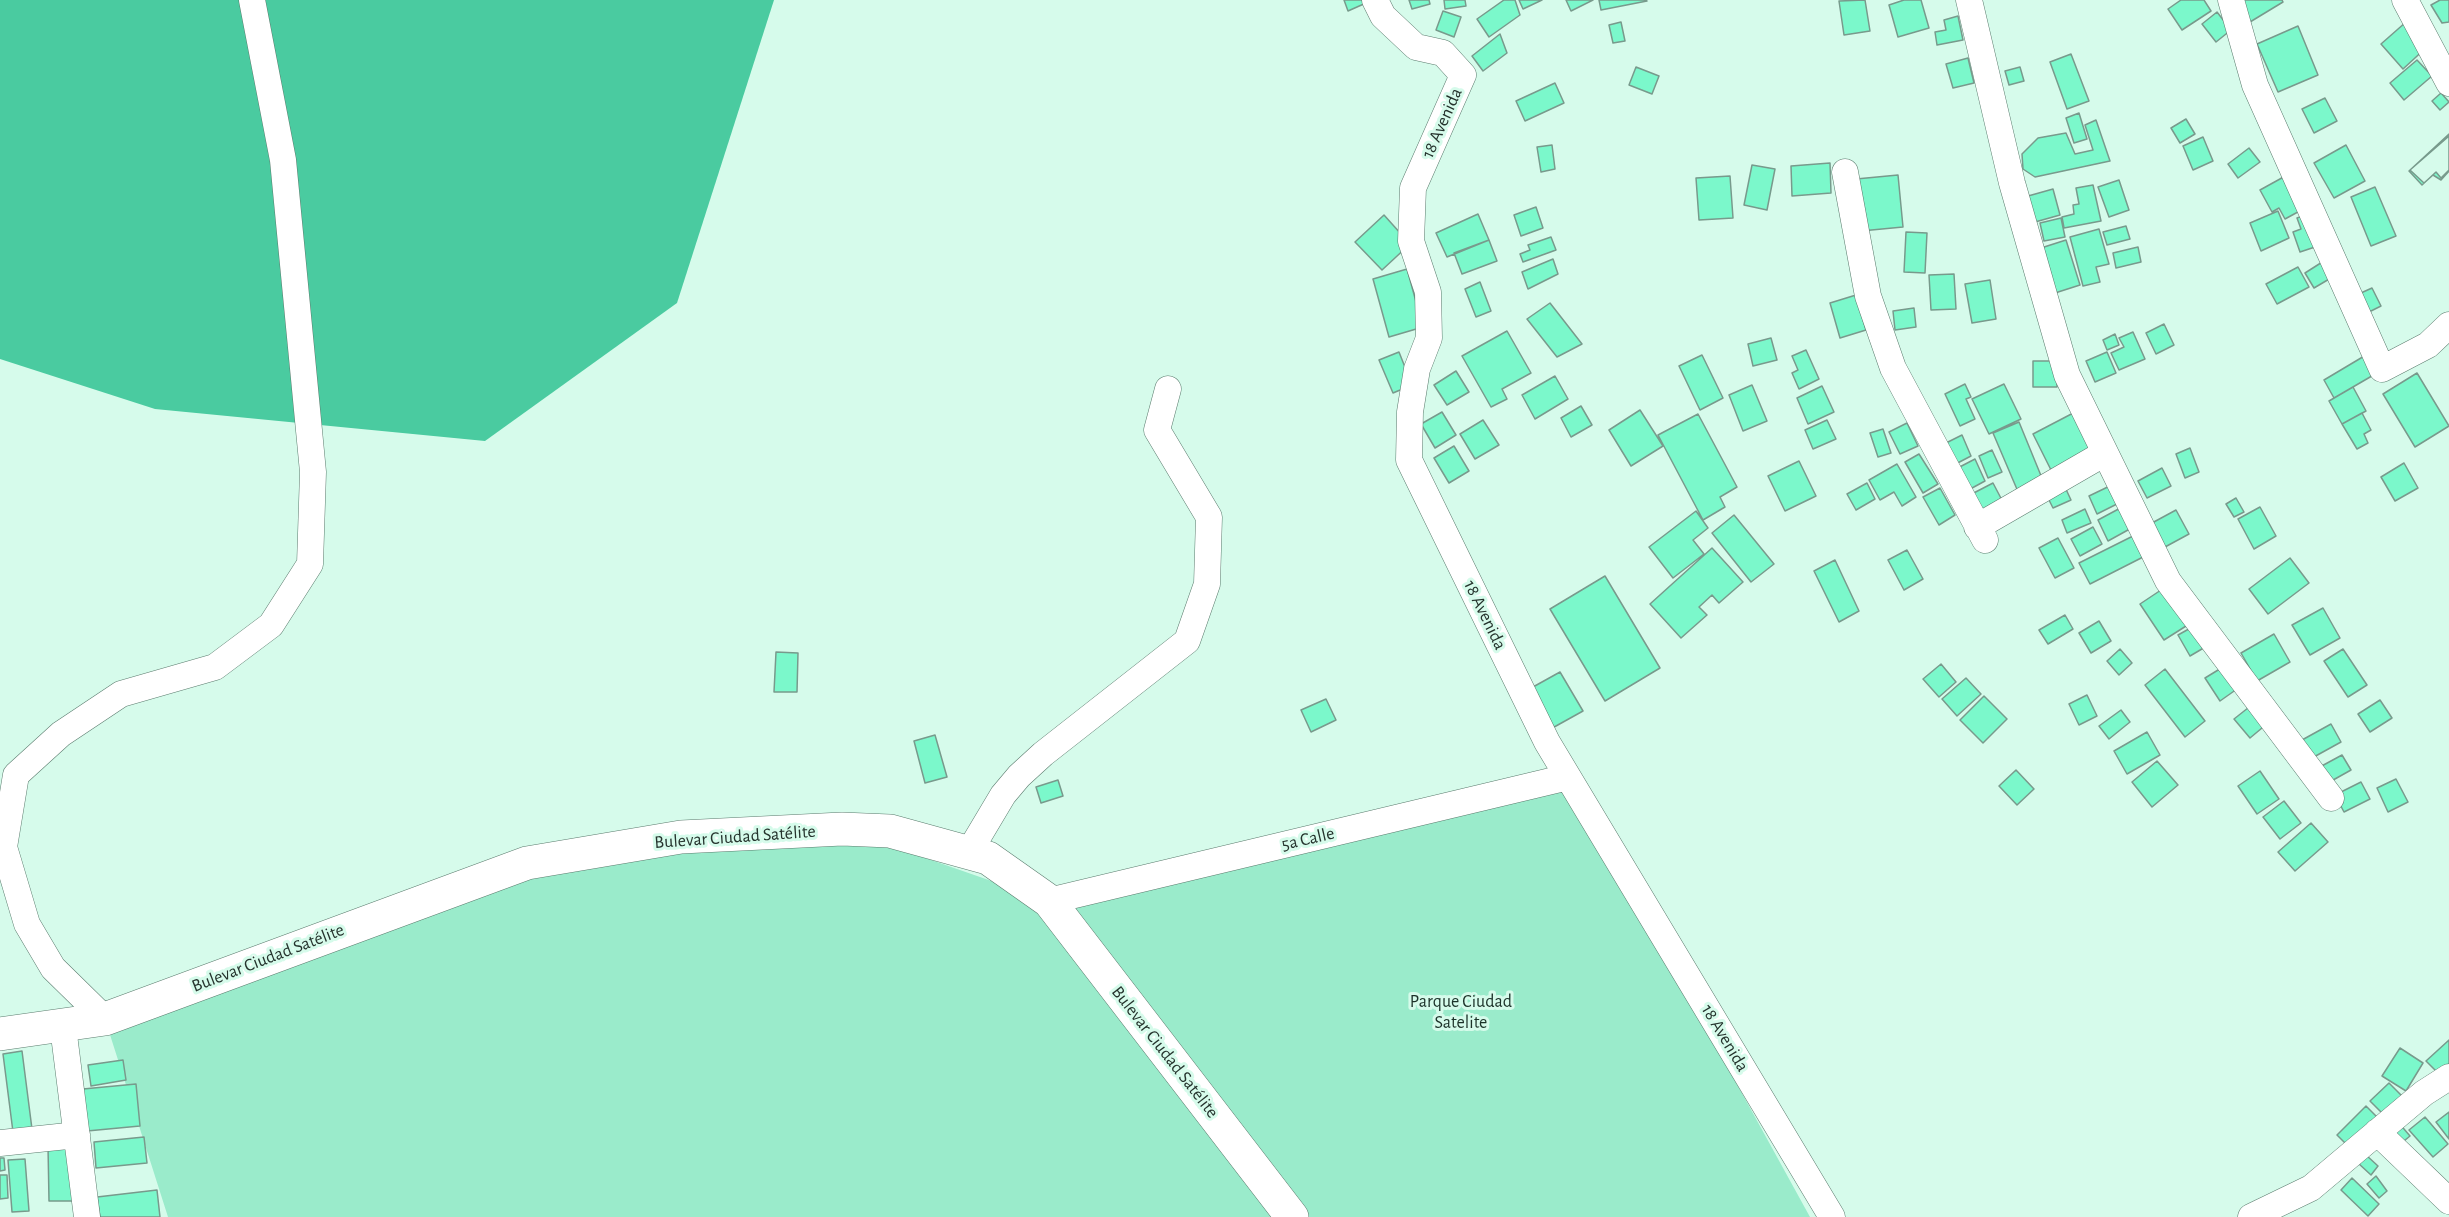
<!DOCTYPE html>
<html>
<head>
<meta charset="utf-8">
<style>
	body { margin:0 }
	canvas { display:block; background:#d6fbeb }
</style>
</head>
<body>
<canvas width="2449" height="1217"></canvas>
<script>
const context = document.querySelector('canvas').getContext('2d');
context.lineJoin = 'round';
function paint(path, color) { context.fillStyle = color; context.fill(path, 'evenodd'); }
function stroke(path, color, width, dash) { context.strokeStyle = color; context.lineWidth = width; context.lineCap = dash ? 'butt' : 'round'; context.setLineDash(dash || []); context.stroke(path); }
function label(font, color, halo, rows, align = 'center') {
  context.font = font + ' "Alegreya Sans",sans-serif'; context.lineWidth = 6; context.setLineDash([]); context.textBaseline = 'middle'; context.strokeStyle = halo; context.fillStyle = color; for (const [text, x, y, turn = 0] of rows) {
    context.save(); context.translate(x, y); context.rotate((+turn || 0) * Math.PI / 180); context.textAlign = isNaN(turn) ? turn : align; if (halo) context.strokeText(text, 0, 0); context.fillText(text, 0, 0); context.restore();
  }
}
const green = new Path2D(`
	M1568,777L1810,1217H168L105,1019L562,856L842,829L1049,901Z`);
const forest = new Path2D(`
	M0,0H774L677,303L485,441L155,409L0,359Z`);
const building = new Path2D(`
	M1344,0H1365L1366,3L1348,11Z
	M1409,0H1429L1430,4L1412,9Z
	M1444,0H1465L1466,6L1445,9Z
	M1504,0H1515L1520,15L1489,37L1477,19Z
	M1519,0H1542L1523,9Z
	M1566,0H1593L1571,11Z
	M1599,0H1646L1647,1L1601,10Z
	M1865,0L1870,31L1844,35L1839,1Z
	M1904,0H1921L1929,28L1898,37L1889,5Z
	M2181,0H2204L2211,11L2182,30L2168,9Z
	M2238,0H2282L2283,2L2250,22Z
	M2440,0H2449V22L2442,23L2431,5Z
	M1443,11L1461,17L1454,37L1436,30Z
	M2217,12L2231,30L2216,42L2202,24Z
	M1958,16L1963,40L1937,45L1935,32L1946,30L1944,20Z
	M1621,22L1625,41L1613,43L1609,25Z
	M2406,22L2428,46L2403,69L2381,44Z
	M2298,26L2318,75L2278,92L2257,44Z
	M1500,34L1507,53L1483,71L1472,56Z
	M2071,54L2089,101L2067,109L2050,62Z
	M1968,58L1974,83L1953,88L1946,64Z
	M2417,60L2432,76L2404,100L2390,83Z
	M1636,67L1659,76L1652,94L1629,85Z
	M2020,67L2024,81L2009,85L2005,71Z
	M1555,83L1564,103L1525,121L1516,101Z
	M2441,93L2449,102L2440,110L2432,101Z
	M2325,98L2337,121L2314,133L2302,109Z
	M2079,113L2087,139L2074,143L2066,118Z
	M2186,119L2195,134L2180,143L2171,128Z
	M2096,120L2110,161L2035,177L2023,169L2022,154L2038,138L2066,133L2075,154L2093,150L2085,125Z
	M2449,134V170L2441,178L2436,172L2422,185L2409,171Z
	M2449,136V171L2441,180L2433,175L2424,183L2410,170Z
	M2203,137L2213,161L2193,170L2183,146Z
	M1552,145L1555,169L1541,172L1537,147Z
	M2346,145L2365,181L2334,198L2314,163Z
	M2249,148L2260,162L2238,178L2228,164Z
	M1830,163L1831,193L1792,196L1791,166Z
	M1752,165L1775,169L1767,210L1744,205Z
	M2289,174L2307,207L2285,219L2279,208L2272,212L2260,190Z
	M1898,175L1903,227L1861,231L1856,179Z
	M1730,176L1733,218L1699,220L1696,178Z
	M2119,180L2129,210L2109,217L2098,187Z
	M2093,185L2101,221L2064,228L2062,217L2074,214L2073,205L2079,204L2076,188Z
	M2375,187L2396,236L2371,246L2351,197Z
	M2053,189L2060,215L2028,224L2021,198Z
	M1536,207L1543,228L1521,236L1514,215Z
	M2278,211L2289,238L2261,251L2250,223Z
	M2310,213L2321,245L2300,252L2293,232L2301,229L2297,218Z
	M1478,214L1489,240L1447,257L1436,233Z
	M1384,215L1410,244L1382,270L1355,242Z
	M2061,218L2065,237L2044,241L2040,223Z
	M2126,226L2130,239L2107,245L2103,232Z
	M2099,229L2109,264L2096,267L2100,282L2083,286L2070,237Z
	M1906,232L1927,233L1925,273L1904,272Z
	M1551,237L1556,250L1523,262L1520,254L1530,250L1528,245Z
	M1489,240L1497,261L1462,274L1454,253Z
	M2066,240L2080,285L2055,293L2041,248Z
	M2138,247L2141,262L2116,268L2113,253Z
	M1553,259L1558,274L1528,289L1522,272Z
	M2327,259L2336,275L2314,288L2305,273Z
	M2298,267L2309,287L2277,304L2266,284Z
	M1407,269L1423,327L1389,337L1373,279Z
	M1954,274L1956,309L1931,310L1929,275Z
	M1990,280L1996,319L1972,323L1965,284Z
	M1480,282L1491,311L1476,317L1465,289Z
	M2372,288L2381,306L2361,316L2352,297Z
	M1856,295L1866,330L1840,338L1830,303Z
	M1550,303L1582,344L1557,357L1527,319Z
	M1914,308L1916,327L1895,330L1893,311Z
	M2164,324L2174,345L2156,354L2146,333Z
	M1507,331L1531,373L1502,389L1507,399L1491,407L1462,356Z
	M2133,332L2145,359L2119,370L2111,353L2124,347L2119,338Z
	M2115,334L2119,345L2107,350L2103,340Z
	M1771,338L1777,360L1753,366L1748,344Z
	M1806,350L1819,379L1799,389L1792,373L1798,370L1792,356Z
	M1399,352L1412,385L1393,393L1379,360Z
	M2107,352L2116,373L2095,382L2086,361Z
	M1702,355L1723,398L1700,410L1679,366Z
	M2366,355L2377,373L2334,398L2324,380Z
	M2033,361H2057V387H2033Z
	M1456,371L1469,392L1447,405L1434,385Z
	M2417,373L2449,426L2415,447L2383,394Z
	M1555,376L1568,399L1535,419L1522,395Z
	M1965,384L1971,397L1966,399L1975,419L1960,426L1945,394Z
	M2004,384L2021,419L1989,434L1972,399Z
	M1752,385L1767,421L1743,431L1729,395Z
	M1822,386L1834,412L1808,424L1797,398Z
	M2353,387L2366,411L2342,424L2329,401Z
	M1581,406L1592,425L1571,437L1561,418Z
	M1640,410L1663,446L1631,466L1609,430Z
	M2079,410L2097,446L2051,470L2033,434Z
	M1442,412L1456,435L1435,448L1421,424Z
	M2362,413L2371,430L2364,434L2368,443L2357,449L2342,424Z
	M1698,414L1737,487L1720,497L1725,507L1703,520L1658,435Z
	M1483,420L1499,445L1475,459L1460,434Z
	M1827,420L1836,439L1813,449L1805,430Z
	M2019,422L2044,483L2019,494L1993,433Z
	M1907,423L1918,446L1900,454L1889,432Z
	M1883,429L1891,453L1878,457L1870,433Z
	M1962,435L1971,456L1948,468L1938,447Z
	M1454,446L1469,471L1449,483L1434,458Z
	M2190,448L2199,472L2185,478L2176,454Z
	M1992,450L2002,472L1988,478L1979,456Z
	M1919,454L1938,484L1923,493L1905,462Z
	M1975,459L1985,481L1961,494L1950,472Z
	M1799,461L1816,496L1785,511L1768,476Z
	M2404,463L2418,488L2395,501L2381,477Z
	M1897,464L1916,497L1902,506L1894,492L1880,500L1869,480Z
	M2162,468L2171,486L2147,498L2138,481Z
	M1867,483L1875,499L1856,510L1847,494Z
	M1993,483L2004,504L1977,518L1966,497Z
	M2116,483L2125,500L2097,514L2089,496Z
	M2064,485L2071,500L2053,508L2046,494Z
	M1940,488L1955,515L1939,525L1923,497Z
	M2236,498L2244,512L2234,517L2226,504Z
	M2126,505L2137,525L2108,541L2098,520Z
	M2260,507L2276,536L2254,549L2238,519Z
	M2085,509L2091,523L2067,533L2062,520Z
	M2176,510L2189,534L2165,547L2152,523Z
	M1696,511L1708,528L1693,540L1704,554L1673,578L1649,547Z
	M1734,515L1774,564L1751,582L1712,533Z
	M2093,527L2102,544L2080,556L2071,539Z
	M2141,532L2151,553L2090,584L2079,563Z
	M2058,538L2074,568L2055,578L2039,548Z
	M1712,548L1743,582L1719,603L1712,595L1699,607L1707,615L1681,638L1650,604Z
	M1907,550L1923,579L1904,590L1888,560Z
	M2290,558L2309,583L2268,614L2249,589Z
	M1835,560L1859,611L1839,622L1814,571Z
	M1605,576L1660,668L1605,701L1550,609Z
	M2170,584L2194,621L2164,640L2140,604Z
	M2323,608L2340,638L2310,655L2292,625Z
	M2065,615L2073,629L2048,644L2039,630Z
	M2099,621L2111,641L2091,653L2079,633Z
	M2196,625L2207,646L2190,656L2178,635Z
	M2274,634L2290,662L2257,681L2241,653Z
	M2120,649L2132,663L2119,675L2107,661Z
	M2343,649L2367,685L2348,697L2324,661Z
	M776,652L798,653L797,692H774Z
	M1941,664L1956,682L1939,697L1923,679Z
	M2223,667L2237,689L2220,701L2205,678Z
	M2165,669L2205,721L2185,737L2145,685Z
	M1560,672L1583,711L1547,731L1524,692Z
	M1966,678L1981,694L1957,716L1942,699Z
	M2087,695L2097,716L2079,725L2069,704Z
	M1984,696L2007,719L1983,743L1960,720Z
	M1326,699L1336,720L1311,732L1301,710Z
	M2380,700L2392,718L2370,732L2358,714Z
	M2253,704L2268,723L2250,738L2234,719Z
	M2121,710L2130,722L2109,739L2099,726Z
	M2331,724L2341,742L2312,758L2302,740Z
	M2147,732L2160,755L2127,774L2114,751Z
	M935,735L947,777L925,783L914,741Z
	M2342,755L2351,770L2326,784L2318,768Z
	M2157,761L2178,785L2152,807L2132,782Z
	M2016,770L2034,789L2017,805L1999,786Z
	M2260,771L2279,799L2257,814L2238,786Z
	M2396,779L2408,802L2388,812L2377,788Z
	M1058,780L1063,796L1041,803L1036,787Z
	M2361,782L2370,799L2344,812L2335,795Z
	M2284,801L2301,823L2280,839L2263,817Z
	M2311,823L2328,842L2295,871L2278,852Z
	M2449,1040V1072L2443,1078L2426,1061Z
	M2400,1048L2423,1063L2406,1091L2382,1076Z
	M22,1051L32,1129L13,1132L3,1054Z
	M123,1060L126,1080L91,1086L88,1065Z
	M2389,1083L2402,1096L2383,1114L2370,1101Z
	M136,1084L140,1126L87,1131L83,1089Z
	M2366,1106L2382,1122L2353,1151L2337,1135Z
	M2449,1112V1139L2436,1122Z
	M2425,1117L2448,1144L2433,1157L2409,1130Z
	M2398,1122L2410,1136L2398,1146L2386,1131Z
	M144,1137L147,1163L96,1168L94,1142Z
	M48,1146H72L73,1201H49Z
	M2366,1155L2378,1166L2371,1175L2358,1163Z
	M0,1158H4L5,1170L0,1171Z
	M25,1159L29,1211L12,1212L8,1160Z
	M0,1175H7L8,1198L0,1199Z
	M2376,1176L2387,1191L2379,1198L2367,1184Z
	M2352,1178L2379,1204L2368,1216L2341,1190Z
	M157,1190L160,1217H100L97,1197Z`);
const street = new Path2D(`
	M1375,0L1383,16L1416,47L1443,53L1463,75L1413,188L1411,241L1428,292L1429,338L1417,369L1410,412L1409,460L1547,742L1832,1217
	M1969,0L2012,183L2067,375L2168,581L2331,798
	M2231,0L2255,85L2382,369L2428,345L2449,325
	M2405,0L2449,83
	M1845,172L1868,296L1893,368L1985,540
	M1977,527L2105,453
	M969,852L1003,795L1019,776L1043,754L1187,641L1207,584L1209,517L1157,430L1168,389
	M1049,901L1568,777
	M105,1019L53,968L27,924L4,847L16,775L61,734L121,694L215,667L271,625L310,564L313,472L283,160L252,0
	M63,1027L87,1217
	M2377,1132L2449,1201
	M0,1143L77,1135
	M2251,1217L2311,1188L2424,1093L2449,1077`);
const secondary = new Path2D(`
	M0,1034L105,1019L527,863L681,837L842,829L890,831L988,858L1049,901L1292,1217`);
const streetNames = [
	["18 Avenida",1442,123,-66],
	["18 Avenida",1485,615,64],
	["Bulevar Ciudad Satélite",735,837,-4],
	["5a Calle",1308,839,-13],
	["Bulevar Ciudad Satélite",268,958,-21],
	["18 Avenida",1725,1038,59],
	["Bulevar Ciudad Satélite",1165,1052,52]
];
const parkNames = [
	["Parque Ciudad",1461,1002],
	["Satelite",1461,1023]
];
paint(green, '#9aebcb');
paint(forest, '#4acba0');
paint(building, '#7bf8cb');
stroke(building, '#789a8c', 1.5);
stroke(street, '#5b7c6e', 27);
stroke(secondary, '#5b7c6e', 34);
stroke(street, '#fff', 26);
stroke(secondary, '#fff', 33);
label('18px', '#25332d', '#d6fbeb', streetNames);
label('18px', '#1c3229', '#d6fbeb', parkNames);
</script>
</body>
</html>
